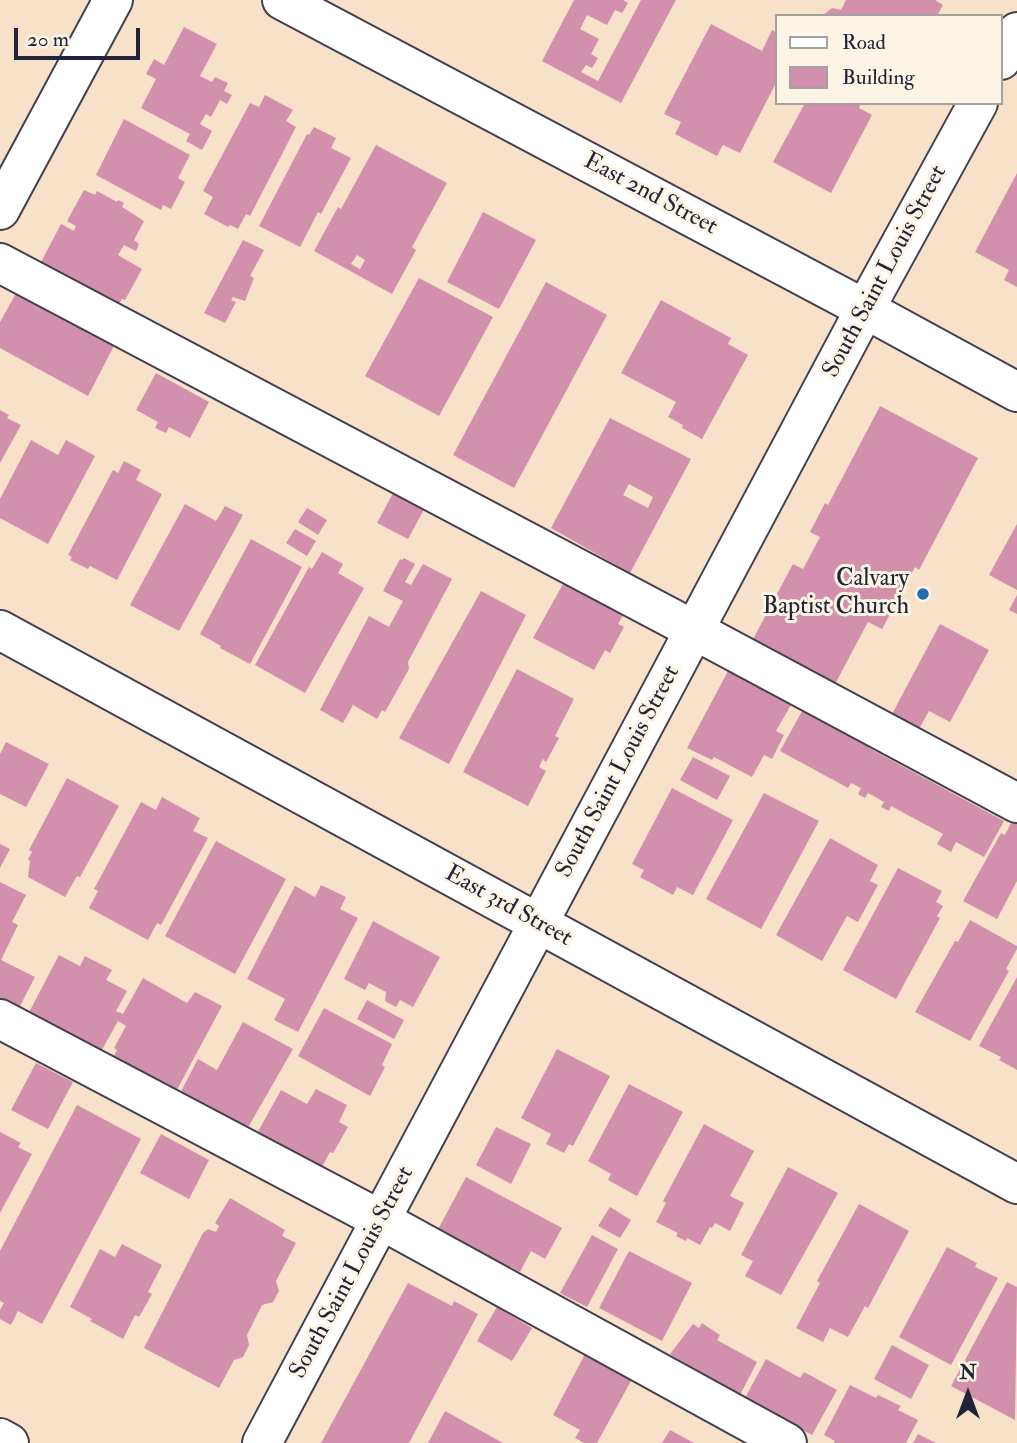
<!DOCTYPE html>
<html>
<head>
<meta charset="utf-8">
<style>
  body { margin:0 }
  #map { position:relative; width:1017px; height:1443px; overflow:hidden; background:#f7e2c9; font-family:"IM FELL Double Pica",serif }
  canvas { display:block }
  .legend { position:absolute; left:775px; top:14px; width:228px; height:91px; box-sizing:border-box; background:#fcf5e5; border:2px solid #a5a1a1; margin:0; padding:9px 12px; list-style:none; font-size:21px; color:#22223b }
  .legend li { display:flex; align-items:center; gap:14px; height:35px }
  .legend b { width:35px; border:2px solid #a5a1a1 }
  .north { position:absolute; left:933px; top:1359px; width:70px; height:70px; -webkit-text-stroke:5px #fcf5e5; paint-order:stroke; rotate:0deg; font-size:19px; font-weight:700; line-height:28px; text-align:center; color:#22223b }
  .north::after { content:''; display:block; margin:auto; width:24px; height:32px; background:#22223b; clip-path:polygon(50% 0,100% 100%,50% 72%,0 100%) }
  .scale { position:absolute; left:14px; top:28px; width:126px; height:32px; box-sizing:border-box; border:4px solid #22223b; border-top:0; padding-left:9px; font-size:21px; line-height:24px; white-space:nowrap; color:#22223b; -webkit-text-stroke:5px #fcf5e5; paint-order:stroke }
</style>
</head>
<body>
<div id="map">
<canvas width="1017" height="1443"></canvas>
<ul class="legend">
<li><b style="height:9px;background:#fff"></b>Road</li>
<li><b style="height:19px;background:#d290ac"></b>Building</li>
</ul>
<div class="north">N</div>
<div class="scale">20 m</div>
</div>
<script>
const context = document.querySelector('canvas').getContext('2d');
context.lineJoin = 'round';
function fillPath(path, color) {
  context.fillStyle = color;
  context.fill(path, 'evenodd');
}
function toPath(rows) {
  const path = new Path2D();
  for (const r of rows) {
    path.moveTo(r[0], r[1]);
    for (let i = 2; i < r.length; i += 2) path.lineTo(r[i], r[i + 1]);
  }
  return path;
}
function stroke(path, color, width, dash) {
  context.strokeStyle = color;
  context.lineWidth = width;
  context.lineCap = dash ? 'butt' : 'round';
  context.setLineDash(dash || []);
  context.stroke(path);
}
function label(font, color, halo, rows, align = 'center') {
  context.font = font + ' "IM FELL Double Pica",serif';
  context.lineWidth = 6;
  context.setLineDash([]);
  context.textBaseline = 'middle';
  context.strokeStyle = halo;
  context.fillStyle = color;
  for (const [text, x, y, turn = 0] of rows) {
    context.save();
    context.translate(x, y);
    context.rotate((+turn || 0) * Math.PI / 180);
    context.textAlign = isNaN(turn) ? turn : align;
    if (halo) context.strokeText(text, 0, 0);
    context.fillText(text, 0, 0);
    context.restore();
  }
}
fillPath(toPath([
  [574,0,623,0,628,3,622,13,615,10,607,25,587,15,580,29,599,39,591,54,598,58,592,68,586,65,581,72,598,81,641,0,676,0,621,103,542,61],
  [846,0,935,0,943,5,937,16,822,16,832,8,841,10],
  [711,24,762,51,772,30,777,33,777,81,740,153,723,145,717,156,675,134,681,122,664,114],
  [184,27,217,44,200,76,212,82,215,77,228,83,224,91,232,95,227,104,220,100,211,117,206,114,200,124,212,131,202,150,186,141,190,134,141,108,156,79,146,74,154,59,164,65],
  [265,95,293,110,286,121,296,127,250,216,246,214,238,229,230,225,228,227,204,214,213,197,203,191,250,103,259,107],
  [805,103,861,103,859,108,872,115,831,193,773,162],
  [124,119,190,155,178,178,185,182,171,209,163,205,161,210,96,175],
  [314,127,336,138,331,148,351,158,321,214,318,212,300,247,259,226,307,134,309,135],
  [376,145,447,183,412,247,416,250,392,294,314,251,338,207,341,209],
  [357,255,365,260,360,269,351,264],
  [1017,173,1017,287,1004,280,1009,270,975,252],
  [84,190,95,195,97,191,117,202,118,200,124,203,122,207,144,221,134,240,139,244,136,251,124,245,118,255,142,269,125,300,122,299,119,304,41,262,61,224,74,231,76,226,67,221],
  [483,212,536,240,499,309,447,282],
  [243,240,264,250,250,276,254,278,245,301,233,297,231,300,236,302,225,323,204,313],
  [419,278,493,317,439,416,365,376],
  [546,282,607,315,514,488,453,455],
  [19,288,117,340,88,396,0,348,0,322],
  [661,300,731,338,728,344,748,355,702,439,682,428,683,425,668,417,676,402,621,373],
  [156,373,209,402,190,438,169,427,166,433,155,428,158,422,136,410],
  [880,406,978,458,919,570,915,567,882,629,868,622,834,686,751,643,793,564,803,569,820,537,810,532,825,503,828,505],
  [0,410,9,415,7,418,21,425,0,463],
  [610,418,691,459,630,573,551,528],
  [629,484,653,497,648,508,623,495],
  [31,440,58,455,66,440,95,456,48,544,0,518,0,499],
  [124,461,141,470,136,480,162,494,117,580,90,566,88,569,70,560,72,557,68,555,113,470,118,473],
  [397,486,428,502,408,539,377,523],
  [185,504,216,521,225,506,243,515,179,631,130,605],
  [307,508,327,520,318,535,298,522],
  [1017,524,1017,590,989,575],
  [295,529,316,541,307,556,286,543],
  [251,539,302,567,250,664,220,648,221,646,200,634],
  [322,552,343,564,338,573,364,588,305,693,255,665,309,567,312,569],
  [404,558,415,564,405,582,411,585,423,564,452,579,408,662,409,669,385,712,382,710,377,719,353,705,343,723,320,710,369,616,389,627,403,601,383,591,400,559,402,560],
  [568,575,627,608,618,624,624,627,610,653,605,650,594,670,533,638],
  [481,591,526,615,449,764,399,738],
  [1017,595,1017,614,1009,610],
  [940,624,989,650,950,722,929,711,919,729,892,714],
  [734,660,795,698,776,731,784,735,772,759,764,755,752,777,714,757,712,760,687,748],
  [517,669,574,699,555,736,559,738,546,762,543,759,539,767,546,771,528,806,463,772],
  [806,704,873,740,869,748,1004,821,984,857,956,842,951,852,937,844,943,834,891,806,889,811,881,807,884,802,868,793,865,798,858,794,861,788,851,783,848,788,780,751],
  [6,742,49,764,26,807,0,794,0,754],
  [693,757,730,776,717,800,680,780],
  [67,778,119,806,80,877,77,876,65,897,28,877,30,861,28,859,32,852,29,850],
  [672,788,733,820,693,895,677,887,673,895,640,877,644,870,632,864],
  [764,793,819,821,761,929,706,899],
  [162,797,200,818,193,831,208,838,161,925,157,923,148,940,89,908,98,891,94,889,141,802,156,810],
  [1013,819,1017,821,1017,881,997,919,963,901,1001,833,1005,835],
  [830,838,878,865,870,881,878,885,858,922,847,916,822,961,776,935],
  [216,841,286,879,235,974,165,936],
  [0,844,10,849,0,868],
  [898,868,942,891,936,902,943,906,937,916,940,918,896,999,843,970],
  [0,882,26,895,12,922,18,925,1,960,35,977,19,1008,0,999],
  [321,885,346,897,340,909,358,918,298,1032,274,1020,285,999,247,979,295,886,315,897],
  [970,920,1017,946,1017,949,1006,969,1009,971,970,1041,915,1012,955,941,958,942],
  [373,921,440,957,413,1007,400,1000,396,1007,385,1001,386,992,369,983,365,990,344,979],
  [59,955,80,966,85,956,112,970,106,980,127,991,116,1011,123,1014,143,978,187,1003,195,992,222,1006,173,1097,110,1063,117,1050,114,1048,126,1026,118,1021,98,1057,26,1018],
  [1017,977,1017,1070,999,1060,1001,1057,979,1046],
  [367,1000,404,1020,394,1039,357,1019],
  [324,1008,392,1044,382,1065,385,1067,370,1096,298,1056],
  [243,1022,293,1049,246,1131,178,1097,198,1059,217,1070],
  [557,1049,610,1076,573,1146,569,1144,564,1153,546,1144,551,1134,521,1118],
  [36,1063,73,1082,48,1129,11,1110],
  [629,1084,683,1112,637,1196,608,1180,611,1174,588,1161],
  [316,1089,347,1105,339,1122,348,1127,333,1153,330,1152,319,1172,255,1137,281,1090,307,1104],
  [77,1105,141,1139,42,1324,18,1311,11,1325,0,1319,0,1310,4,1303,0,1301,0,1251],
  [704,1124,754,1151,730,1196,744,1203,730,1231,715,1223,712,1228,710,1227,700,1245,687,1238,686,1241,676,1236,678,1233,656,1222,666,1203,663,1201],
  [496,1127,531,1144,511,1184,476,1165],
  [0,1132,21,1143,18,1147,32,1154,0,1213],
  [161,1134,209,1160,189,1199,140,1173],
  [788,1167,838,1193,781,1295,745,1276,753,1261,741,1255],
  [466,1177,562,1228,545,1259,531,1251,520,1272,511,1267,508,1274,435,1235],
  [230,1198,285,1230,282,1236,296,1243,276,1281,279,1291,273,1302,262,1305,247,1335,249,1345,243,1357,234,1360,219,1388,144,1348,203,1233,208,1229,216,1232,219,1226,215,1223],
  [859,1204,909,1231,868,1308,865,1306,848,1337,830,1328,823,1342,796,1328,820,1283,817,1281],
  [610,1207,631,1220,620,1238,598,1226],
  [592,1235,618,1249,587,1307,560,1293],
  [122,1244,162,1265,148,1292,152,1294,139,1317,135,1315,123,1339,90,1321,92,1319,70,1307,100,1249,115,1257],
  [947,1247,977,1263,975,1267,998,1278,951,1365,899,1337],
  [629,1251,692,1283,662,1341,599,1308],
  [1007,1282,1017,1287,1015,1420,951,1386],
  [408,1283,452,1306,454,1301,478,1314,409,1443,321,1443],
  [497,1307,532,1328,512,1361,477,1341],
  [702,1323,720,1335,717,1340,757,1362,739,1397,703,1379,705,1376,670,1354,693,1324,699,1328],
  [892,1345,929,1365,911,1399,874,1379],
  [585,1354,632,1379,597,1443,584,1443,575,1438,580,1430,553,1415],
  [766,1359,800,1378,804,1372,837,1390,812,1435,745,1398],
  [850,1385,876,1398,878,1395,901,1406,898,1410,918,1420,906,1443,834,1443,835,1441,824,1435],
  [445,1411,503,1443,428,1443],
  [670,1430,694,1443,662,1443],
  [918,1434,936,1443,913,1443]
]), '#d290ac');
const minor = toPath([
  [282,0,865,309,1017,392],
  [1001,60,1017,32],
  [0,210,113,0],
  [0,263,694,630,1017,803],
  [0,630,1017,1184],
  [0,1019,381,1220,787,1443],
  [262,1443,865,309,978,103]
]);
const major = toPath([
  [0,1438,9,1443]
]);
stroke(minor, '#423f50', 42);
stroke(major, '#423f50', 42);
stroke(minor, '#fff', 38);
stroke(major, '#fff', 38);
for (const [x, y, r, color] of [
  [923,594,7,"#1f6fb2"]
]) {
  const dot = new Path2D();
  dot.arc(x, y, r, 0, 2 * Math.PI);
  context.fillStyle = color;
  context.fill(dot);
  stroke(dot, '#fcf5e5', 2.5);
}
label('24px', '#22223b', '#fcf5e5', [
  ["East 2nd Street",650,195,28],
  ["South Saint Louis Street",886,272,-62],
  ["South Saint Louis Street",619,772,-62],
  ["East 3rd Street",508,907,29],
  ["South Saint Louis Street",353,1273,-62]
]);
label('24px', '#22223b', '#fcf5e5', [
  ["Calvary",909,580],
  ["Baptist Church",909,608]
], 'right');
</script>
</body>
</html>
